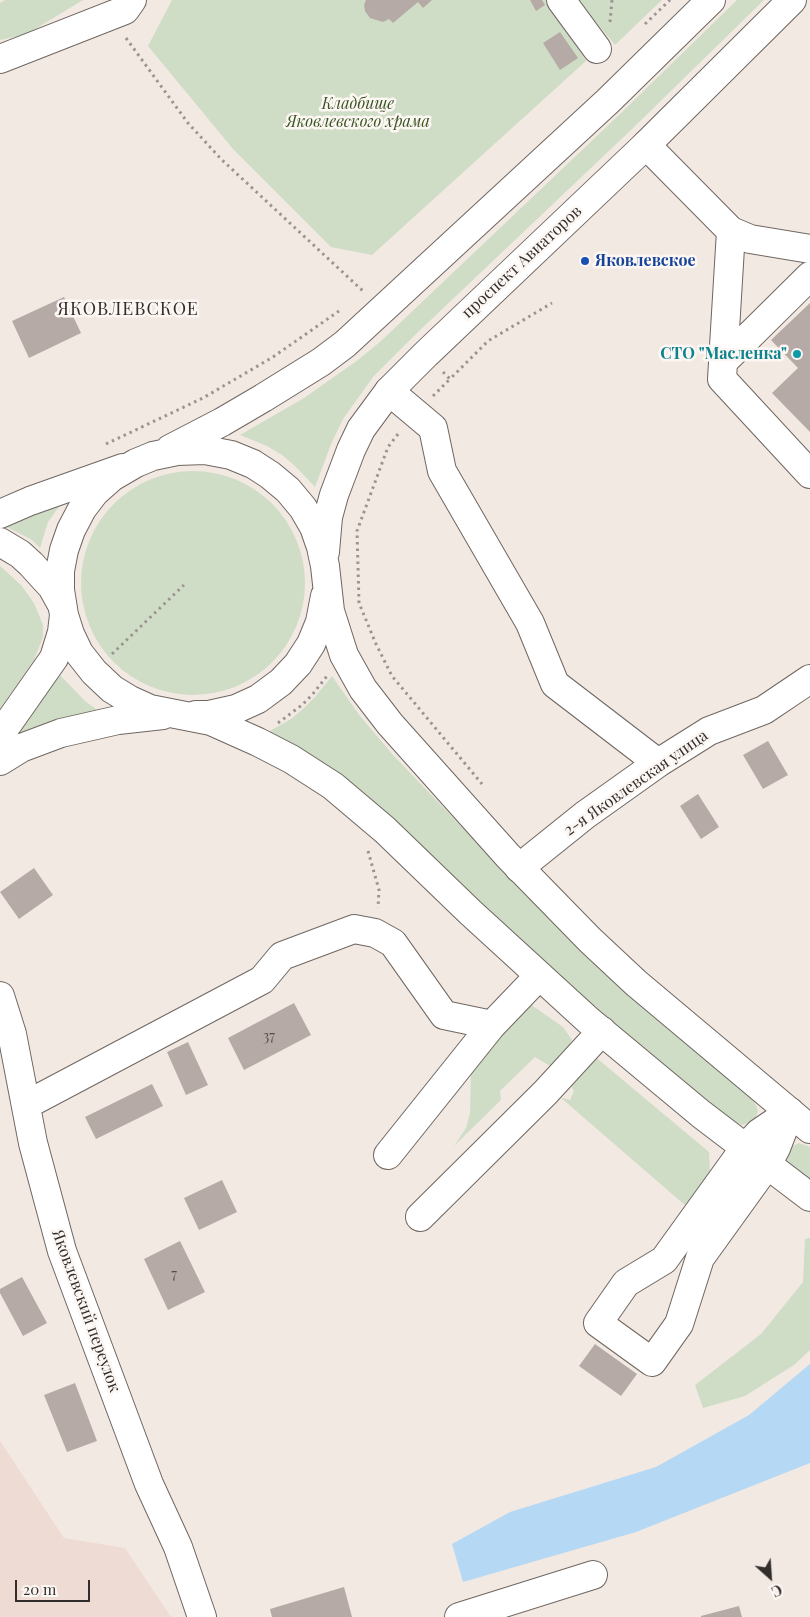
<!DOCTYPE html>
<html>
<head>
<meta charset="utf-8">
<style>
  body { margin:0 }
  #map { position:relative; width:810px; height:1617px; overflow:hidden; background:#f3e9e3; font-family:"Playfair Display",serif }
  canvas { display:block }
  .north { position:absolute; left:745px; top:1552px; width:50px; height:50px; -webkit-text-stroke:4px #fdf7f4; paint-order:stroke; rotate:154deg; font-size:14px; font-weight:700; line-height:20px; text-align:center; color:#322e2c }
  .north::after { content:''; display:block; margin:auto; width:18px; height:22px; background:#322e2c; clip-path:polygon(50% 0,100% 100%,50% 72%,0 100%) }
  .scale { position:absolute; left:15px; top:1580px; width:75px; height:22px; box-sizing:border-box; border:2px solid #322e2c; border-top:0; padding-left:6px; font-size:15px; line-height:18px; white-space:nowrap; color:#322e2c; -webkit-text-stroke:4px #fdf7f4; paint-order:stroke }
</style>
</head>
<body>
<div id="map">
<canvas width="810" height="1617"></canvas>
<div class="north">С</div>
<div class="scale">20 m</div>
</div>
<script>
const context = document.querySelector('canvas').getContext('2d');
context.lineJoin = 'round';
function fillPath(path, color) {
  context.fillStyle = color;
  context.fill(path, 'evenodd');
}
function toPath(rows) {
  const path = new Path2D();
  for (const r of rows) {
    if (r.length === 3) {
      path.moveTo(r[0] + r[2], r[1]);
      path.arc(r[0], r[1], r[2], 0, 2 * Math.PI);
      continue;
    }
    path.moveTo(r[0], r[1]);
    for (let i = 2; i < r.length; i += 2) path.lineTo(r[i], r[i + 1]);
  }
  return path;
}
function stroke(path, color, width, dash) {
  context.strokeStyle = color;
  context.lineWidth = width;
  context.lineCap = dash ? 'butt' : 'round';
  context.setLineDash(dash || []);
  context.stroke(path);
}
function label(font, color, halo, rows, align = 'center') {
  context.font = font + ' "Playfair Display",serif';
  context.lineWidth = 5;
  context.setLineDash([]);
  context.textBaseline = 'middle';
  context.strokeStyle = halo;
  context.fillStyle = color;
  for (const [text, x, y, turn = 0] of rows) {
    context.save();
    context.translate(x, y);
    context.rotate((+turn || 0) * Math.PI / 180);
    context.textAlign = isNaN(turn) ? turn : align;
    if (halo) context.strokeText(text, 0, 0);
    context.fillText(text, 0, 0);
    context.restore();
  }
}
fillPath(toPath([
  [0,1441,64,1538,125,1548,171,1617,0,1617]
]), '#eedbd3');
fillPath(toPath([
  [5,0,83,0,27,34,0,40,0,3],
  [172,0,550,0,586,61,372,255,331,247,233,149,148,46],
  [577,0,662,0,615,45],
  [737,0,764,0,631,130,417,333,373,377,343,419,332,442,315,487,295,466,282,455,267,446,240,435,304,398,358,360,381,341,619,115],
  [193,583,112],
  [64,500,48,522,40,548,32,540,7,527],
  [0,566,21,585,34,603,43,625,43,637,34,660,0,709],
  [60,675,85,701,100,712,78,715,57,720,18,735],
  [332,676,360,716,393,755,580,950,627,993,751,1098,756,1105,758,1111,756,1117,752,1122,742,1125,728,1119,597,1010,521,942,363,793,319,760,268,732,291,719,304,708,315,697],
  [527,1002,563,1027,572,1040,557,1070,535,1057,500,1091,501,1100,454,1146,466,1128,470,1113,471,1070],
  [593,1055,709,1152,710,1173,687,1207,560,1097,570,1100,574,1091,566,1079],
  [799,1143,810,1147,810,1181,789,1164,787,1160,786,1155,791,1147],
  [810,1238,810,1350,794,1365,745,1396,703,1408,695,1385,761,1334,803,1282,805,1239]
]), '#cfddc6');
fillPath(toPath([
  [810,1364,810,1463,636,1532,463,1582,452,1544,510,1512,656,1467,749,1415]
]), '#b5d8f4');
fillPath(toPath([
  [366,0,432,0,423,8,418,2,393,23,389,19,383,22,370,18,365,11,364,5],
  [530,0,542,0,545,5,536,11],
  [560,32,578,58,560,70,543,43],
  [64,297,81,333,29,358,12,321],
  [810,303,810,432,772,393,798,368,771,340],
  [768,741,788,775,763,789,743,755],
  [698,794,719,827,701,839,680,806],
  [34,868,53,895,19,919,0,892],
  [294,1003,311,1035,244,1070,228,1038],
  [188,1042,208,1085,186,1095,167,1052],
  [152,1084,163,1106,96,1139,85,1117],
  [222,1180,237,1212,199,1230,184,1198],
  [180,1241,205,1292,168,1310,144,1259],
  [22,1277,47,1323,23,1336,0,1293,0,1289],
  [595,1344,637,1374,621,1396,579,1366],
  [75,1383,97,1441,67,1452,44,1395],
  [344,1587,352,1617,272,1617,270,1609],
  [739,1606,742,1617,701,1617,701,1616]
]), '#b5aaa5');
const minor = toPath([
  [561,0,597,49],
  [0,59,125,10,132,0],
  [646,145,731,231,750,239,810,249],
  [731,231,722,379,810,474],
  [723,362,810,276],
  [389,391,433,428,442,471,530,623,555,684,658,763],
  [0,514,30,501,123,468],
  [0,542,20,554,31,564,52,587,62,605],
  [519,868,585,815,658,763,709,731,764,710,810,679],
  [0,996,12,1034,33,1143,62,1251,149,1484,178,1547,202,1617],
  [26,1105,262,980,282,956,354,929,375,933,393,943,444,1015,492,1025],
  [790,1112,776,1148,767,1165,700,1258,679,1324,652,1362,598,1323,626,1283,664,1260,744,1149,759,1133,790,1112],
  [388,1155,492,1025,539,976],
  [420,1217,545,1093,602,1031],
  [459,1617,593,1575]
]);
const major = toPath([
  [170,449,222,422,263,398,321,362,345,344,608,101,711,0],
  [325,552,328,517,334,495,351,450,361,429,389,391,426,354,646,145,792,0],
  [196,715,209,715,236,709,258,699,281,682,298,664,311,644,320,622,325,596],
  [0,735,54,658,62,632,64,615],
  [0,761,21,748,61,733,118,720,163,715],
  [810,1129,636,983,590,940,508,856,390,724,363,689,344,655,330,611,325,566,321,547,314,527,303,508,288,490,270,475,253,464,231,455,205,450,177,451,153,456,136,463,112,477,95,492,82,509,71,530,64,550,60,571,60,590,64,615,70,634,79,653,94,672,112,689,130,700,150,709,211,721,258,742,291,759,333,786,385,830,470,912,588,1020,701,1114,810,1197]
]);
stroke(minor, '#6f6661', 30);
stroke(major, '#6f6661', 30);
stroke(toPath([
  [610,22,612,0],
  [645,24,670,0],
  [126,38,188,123,221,159,364,292],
  [443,372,450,379,488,341,552,303],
  [433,396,450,379],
  [398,434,388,447,357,531,359,603,376,644,392,676,482,784],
  [106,444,203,398,273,357,339,311],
  [112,654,184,585],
  [278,723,302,705,312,695,327,676],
  [368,851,379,890,378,908]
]), '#9b9490', 3, [2.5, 4]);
stroke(minor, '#fff', 28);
stroke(major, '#fff', 28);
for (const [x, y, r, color] of [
  [585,261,5,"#1a4fb4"],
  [797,354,5,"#0f9aa8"]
]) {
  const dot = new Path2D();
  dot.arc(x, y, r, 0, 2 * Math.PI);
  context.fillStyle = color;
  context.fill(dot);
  stroke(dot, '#fdf7f4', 2);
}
label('14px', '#534d4a', null, [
  ["37",269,1037],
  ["7",174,1275]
]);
label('italic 16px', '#395422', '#fdf7f4', [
  ["Кладбище",358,104],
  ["Яковлевского храма",358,122]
]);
label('bold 16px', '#164399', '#fdf7f4', [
  ["Яковлевское",595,261]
], 'left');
label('16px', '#322e2c', '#fdf7f4', [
  ["проспект Авиаторов",522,262,-43],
  ["2-я Яковлевская улица",636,783,-35],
  ["Яковлевский переулок",86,1311,70]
]);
label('bold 16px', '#0d838f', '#fdf7f4', [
  ["СТО \"Масленка\"",787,354]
], 'right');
context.letterSpacing = '1px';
label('18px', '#322e2c', '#fdf7f4', [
  ["ЯКОВЛЕВСКОЕ",128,309]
]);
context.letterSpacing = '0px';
</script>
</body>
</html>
